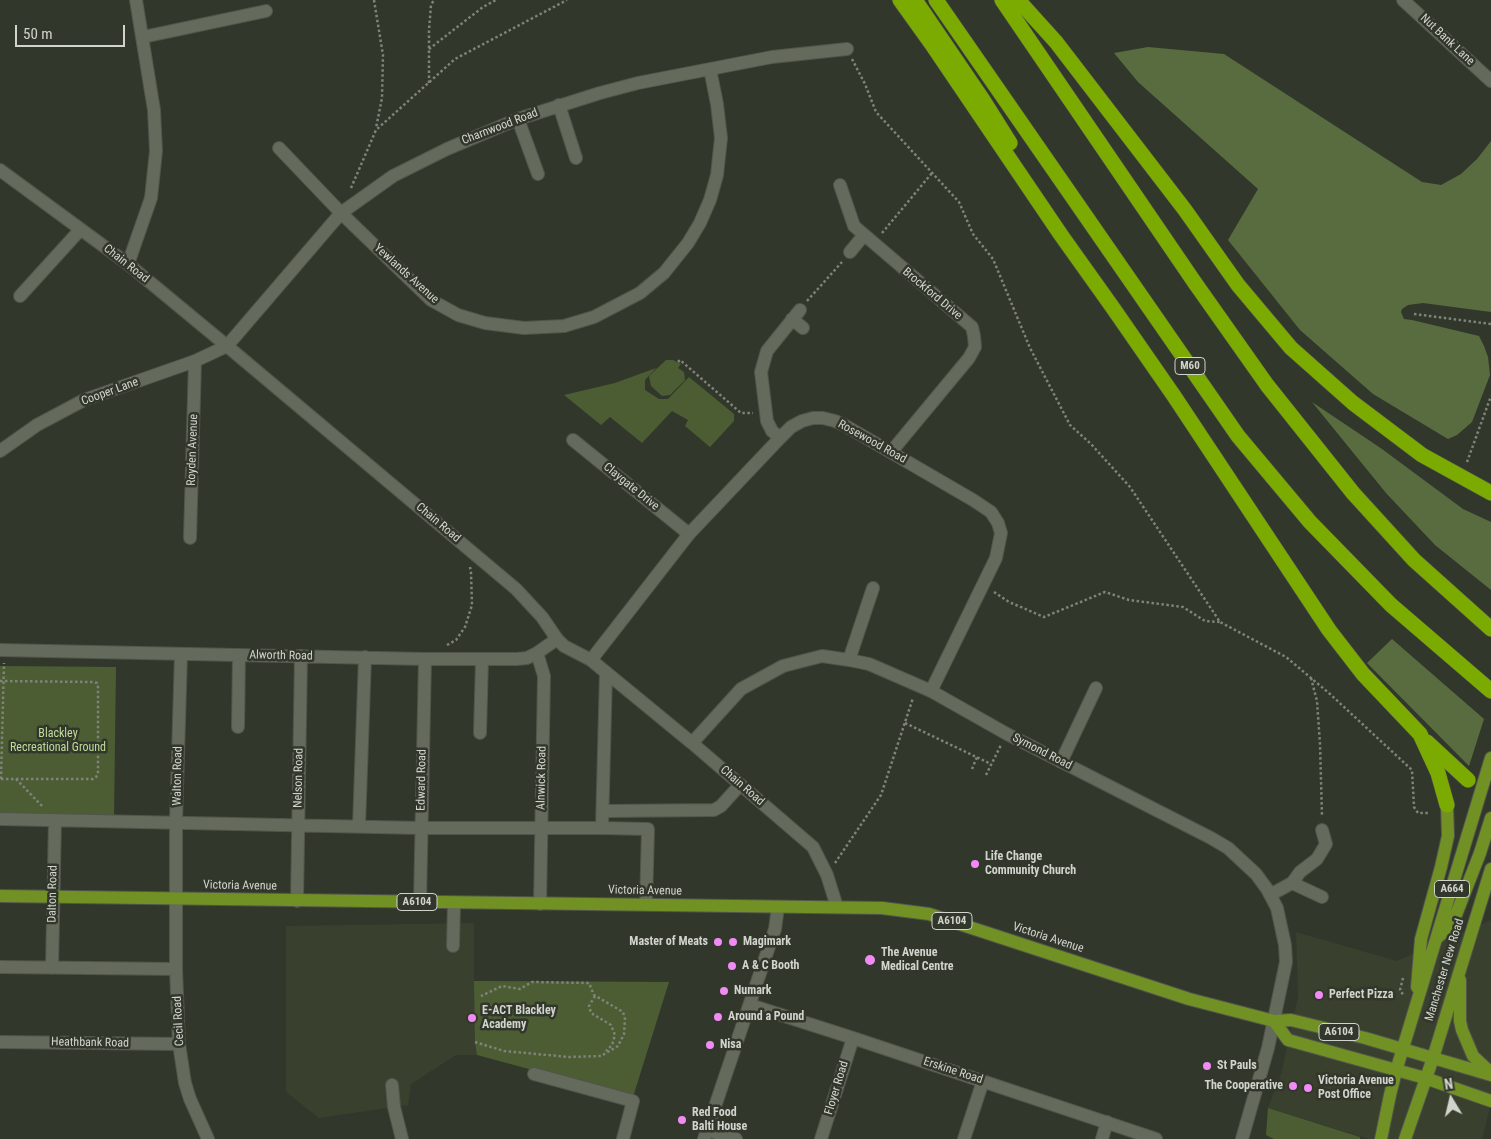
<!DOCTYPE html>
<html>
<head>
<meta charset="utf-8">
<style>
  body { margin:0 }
  #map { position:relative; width:1491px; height:1139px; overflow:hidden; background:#32372b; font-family:"Roboto Condensed",sans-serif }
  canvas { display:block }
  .north { position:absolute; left:1426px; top:1074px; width:50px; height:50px; -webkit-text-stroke:4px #32372b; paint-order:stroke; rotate:351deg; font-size:14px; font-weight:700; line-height:20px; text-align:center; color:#d1d4cd }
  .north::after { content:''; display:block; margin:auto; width:18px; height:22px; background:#d1d4cd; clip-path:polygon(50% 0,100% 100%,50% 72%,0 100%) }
  .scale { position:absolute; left:15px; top:25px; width:110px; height:22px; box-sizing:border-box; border:2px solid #d1d4cd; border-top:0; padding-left:6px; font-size:15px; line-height:18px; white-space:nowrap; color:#d1d4cd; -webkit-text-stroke:4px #32372b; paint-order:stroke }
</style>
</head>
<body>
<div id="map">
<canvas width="1491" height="1139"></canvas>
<div class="north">N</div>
<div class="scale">50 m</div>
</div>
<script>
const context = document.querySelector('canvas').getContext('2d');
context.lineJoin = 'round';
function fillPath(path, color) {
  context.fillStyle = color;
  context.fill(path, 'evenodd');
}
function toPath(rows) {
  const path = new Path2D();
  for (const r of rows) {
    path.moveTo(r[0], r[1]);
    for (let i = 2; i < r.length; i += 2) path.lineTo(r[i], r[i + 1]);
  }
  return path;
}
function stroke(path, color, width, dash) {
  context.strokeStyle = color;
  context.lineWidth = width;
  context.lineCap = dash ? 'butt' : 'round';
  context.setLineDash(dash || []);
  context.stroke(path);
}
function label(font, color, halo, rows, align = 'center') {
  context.font = font + ' "Roboto Condensed",sans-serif';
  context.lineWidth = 5;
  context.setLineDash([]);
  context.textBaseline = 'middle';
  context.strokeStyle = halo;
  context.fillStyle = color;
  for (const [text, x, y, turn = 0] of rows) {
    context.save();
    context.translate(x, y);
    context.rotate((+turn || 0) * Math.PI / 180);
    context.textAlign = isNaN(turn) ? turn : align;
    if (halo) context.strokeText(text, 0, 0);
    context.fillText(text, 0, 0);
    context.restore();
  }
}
fillPath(toPath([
  [1491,920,1491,1104,1482,1139,1369,1139,1268,1108,1281,1074,1298,997,1296,932,1397,961],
  [474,923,474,981,669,982,477,1055,456,1055,411,1084,408,1105,319,1118,286,1092,286,926]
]), '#39402e');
fillPath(toPath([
  [666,360,673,360,681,364,678,368,684,372,685,380,670,395,662,396,651,386,649,376],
  [656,368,645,380,645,390,659,399,668,399,689,377,734,414,734,421,710,447,685,426,688,420,672,411,642,443,610,417,601,425,564,395,615,383],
  [0,666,116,667,114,817,0,814],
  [474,981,669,982,633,1097,477,1055,475,1042],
  [1268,1108,1360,1137,1360,1139,1274,1139,1266,1135]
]), '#4c5d34');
fillPath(toPath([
  [1148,47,1224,54,1422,182,1441,185,1461,174,1477,159,1491,141,1491,312,1423,303,1408,305,1402,309,1401,312,1404,319,1412,320,1479,336,1484,346,1488,357,1490,375,1472,422,1457,435,1448,439,1373,394,1300,330,1228,240,1258,189,1138,82,1114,53],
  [1312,402,1382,449,1463,509,1491,522,1491,590,1435,545,1386,493],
  [1392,639,1484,719,1469,766,1367,663]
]), '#596c40');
const minor = toPath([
  [1403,0,1491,81],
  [143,37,266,11],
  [559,105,576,158],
  [518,119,538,174],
  [279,148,341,213,431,300,458,315,485,323,524,328,564,326,594,317,640,293,664,273,688,243,700,223,710,200,717,175,721,138,717,104,710,69],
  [0,170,128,264,227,346,516,589,542,617,557,639,564,646,591,660,692,743,813,847,827,875,837,907],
  [840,185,854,226,972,327,974,336,975,347,969,358,891,452],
  [850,252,864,235],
  [128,264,151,198,156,151,154,110,136,0],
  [20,296,80,230],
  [792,319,803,328],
  [780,438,772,431,767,421,761,372,767,351,800,310],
  [573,440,689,534],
  [0,451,37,425,84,400,195,361,227,346,341,213,393,176,447,149,518,119,600,93,638,83,772,57,847,49],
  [190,538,195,361],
  [0,650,425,659,517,659,527,658,537,653,557,639],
  [537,653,544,676,540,904],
  [181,654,176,822,176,969,179,1044,185,1083,190,1099,208,1139],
  [591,660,689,534,780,438,791,427,802,421,813,418,823,418,835,421,844,425,973,500,991,512,998,523,1001,533,996,558,931,691],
  [849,660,873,588],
  [606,672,602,828,648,829,646,904],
  [238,727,239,655],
  [480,733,482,660],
  [692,743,741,689,783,666,822,656,849,660,869,664,931,691,1007,734,1211,838,1228,848,1256,874,1267,889,1277,908,1285,945,1286,962,1268,1048,1242,1139],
  [1061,762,1096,688],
  [609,811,714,810,721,806,740,785],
  [0,819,421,828,602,828],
  [359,826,365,657],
  [1292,883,1300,872,1317,859,1326,844,1322,830],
  [1270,895,1292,883,1322,897],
  [297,901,301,656],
  [420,902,425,659],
  [453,946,454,903],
  [0,967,176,969],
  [52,968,55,820],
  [750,1005,853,1038,1156,1139],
  [0,1042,179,1044],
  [534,1074,633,1101,623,1139],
  [392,1085,394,1107,402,1139],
  [707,1130,736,1139],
  [704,1139,775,929,778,907],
  [821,1139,853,1038],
  [964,1139,983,1081],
  [1102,1139,1107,1122]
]);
const major = toPath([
  [0,896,882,908,929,914,1189,999,1274,1021,1291,1020,1365,1038,1491,1075],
  [1437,938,1452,925,1480,853,1491,818],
  [1460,980,1460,1021,1462,1030,1473,1056,1491,1073],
  [1417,987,1421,939,1441,867,1448,836,1447,805],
  [1274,1021,1288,1040,1425,1078,1491,1101],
  [1381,1139,1390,1095,1396,1071,1491,758],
  [1405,1139,1433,1058,1491,869]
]);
const highway = toPath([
  [900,0,933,46,1061,235,1113,308,1174,396,1329,630,1363,674,1420,734,1438,773,1447,805],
  [915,0,983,100,1010,143],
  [936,0,1238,436,1310,522,1391,605,1491,691],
  [1002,0,1195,283,1267,385,1353,493,1414,560,1491,629],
  [1018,0,1056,42,1185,210,1238,285,1291,348,1353,403,1422,455,1491,493],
  [1427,742,1468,780]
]);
stroke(minor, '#51554b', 14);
stroke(major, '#51554b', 14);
stroke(highway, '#51554b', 16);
stroke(toPath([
  [374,0,383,55,382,98,376,128],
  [429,49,483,7,496,0],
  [852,59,865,84,876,112,959,202,973,234,993,259,1030,348,1070,425,1091,444,1130,487,1220,622,1286,657,1330,694,1412,770,1414,807,1418,813,1429,813],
  [429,83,429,30,431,5,434,0],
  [351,188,376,130,455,59,567,0],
  [882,233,932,173],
  [807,301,842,262],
  [1414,314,1491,324],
  [678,362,680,360,741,413,753,413],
  [1467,462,1491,396],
  [994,592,1009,602,1044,617,1105,592,1129,600,1183,607,1205,621,1220,622],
  [447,645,456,640,465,627,472,605,471,573,470,567],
  [1311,678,1317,701,1320,744,1322,816],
  [0,681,93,682,97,683,98,687,98,774,96,777,93,779,0,779],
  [905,723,991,764],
  [972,769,977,757],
  [986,775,1001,745],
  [1,779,4,663],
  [16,779,43,807],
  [835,863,881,795,913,698],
  [1403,978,1400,990,1404,996],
  [595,996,589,1006,591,1013,611,1025,615,1035,612,1045,606,1051],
  [475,1042,504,1051,569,1057,601,1056,618,1046,624,1034,625,1019,623,1012,594,995,589,983,532,982,520,989,502,986,481,996]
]), '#7f837a', 2.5, [2.5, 2.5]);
stroke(minor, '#646a5c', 12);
stroke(major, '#729125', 12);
stroke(highway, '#7bab00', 15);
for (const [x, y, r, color] of [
  [975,864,5,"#f08bf5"],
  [718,942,5,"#f08bf5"],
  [733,942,5,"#f08bf5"],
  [870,960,6,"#f08bf5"],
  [732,966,5,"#f08bf5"],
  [724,991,5,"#f08bf5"],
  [1319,995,5,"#f08bf5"],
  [718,1017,5,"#f08bf5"],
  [472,1018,5,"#f08bf5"],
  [710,1045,5,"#f08bf5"],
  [1207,1066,5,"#f08bf5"],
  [1293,1086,5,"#f08bf5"],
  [1308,1088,5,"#f08bf5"],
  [682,1120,5,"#f08bf5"]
]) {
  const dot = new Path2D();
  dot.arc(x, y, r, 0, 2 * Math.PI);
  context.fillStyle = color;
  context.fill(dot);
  stroke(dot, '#32372b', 2);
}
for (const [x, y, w] of [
  [1190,366,30],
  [1452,889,35],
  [417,902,40],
  [952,921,40],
  [1339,1032,40]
]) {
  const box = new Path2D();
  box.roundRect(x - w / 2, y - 8.5, w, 17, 4);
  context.fillStyle = '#32372b';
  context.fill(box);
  stroke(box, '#d1d4cd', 1);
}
label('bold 11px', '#d1d4cd', null, [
  ["M60",1190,366],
  ["A664",1452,889],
  ["A6104",417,902],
  ["A6104",952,921],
  ["A6104",1339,1032]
]);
label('12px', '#d1d4cd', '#32372b', [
  ["Nut Bank Lane",1447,40,43],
  ["Charnwood Road",500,127,-21],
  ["Chain Road",126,264,38],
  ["Yewlands Avenue",406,274,42],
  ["Brockford Drive",932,294,40],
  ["Cooper Lane",110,392,-20],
  ["Rosewood Road",872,442,29],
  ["Royden Avenue",193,450,-88],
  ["Claygate Drive",631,487,39],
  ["Chain Road",438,523,40],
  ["Alworth Road",281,656,1],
  ["Symond Road",1042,752,27],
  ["Walton Road",178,776,-89],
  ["Nelson Road",299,778,-89],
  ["Alnwick Road",542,778,-89],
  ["Edward Road",422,780,-89],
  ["Chain Road",742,786,41],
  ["Victoria Avenue",240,886,1],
  ["Victoria Avenue",645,891,1],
  ["Dalton Road",53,894,-89],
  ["Victoria Avenue",1048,938,18],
  ["Manchester New Road",1445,970,-73],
  ["Cecil Road",179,1021,-93],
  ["Heathbank Road",90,1043,1],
  ["Erskine Road",953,1071,18],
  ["Floyer Road",837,1088,-73]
]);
label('12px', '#bfdd97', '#32372b', [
  ["Blackley",58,734],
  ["Recreational Ground",58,748]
]);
label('bold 12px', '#d1d4cd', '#32372b', [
  ["Life Change",985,857],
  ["Community Church",985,871],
  ["Master of Meats",708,942,"right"],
  ["Magimark",743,942],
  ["The Avenue",881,953],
  ["Medical Centre",881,967],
  ["A & C Booth",742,966],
  ["Numark",734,991],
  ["Perfect Pizza",1329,995],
  ["E-ACT Blackley",482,1011],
  ["Academy",482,1025],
  ["Around a Pound",728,1017],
  ["Nisa",720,1045],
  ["St Pauls",1217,1066],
  ["Victoria Avenue",1318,1081],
  ["Post Office",1318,1095],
  ["The Cooperative",1283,1086,"right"],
  ["Red Food",692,1113],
  ["Balti House",692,1127]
], 'left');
</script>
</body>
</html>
